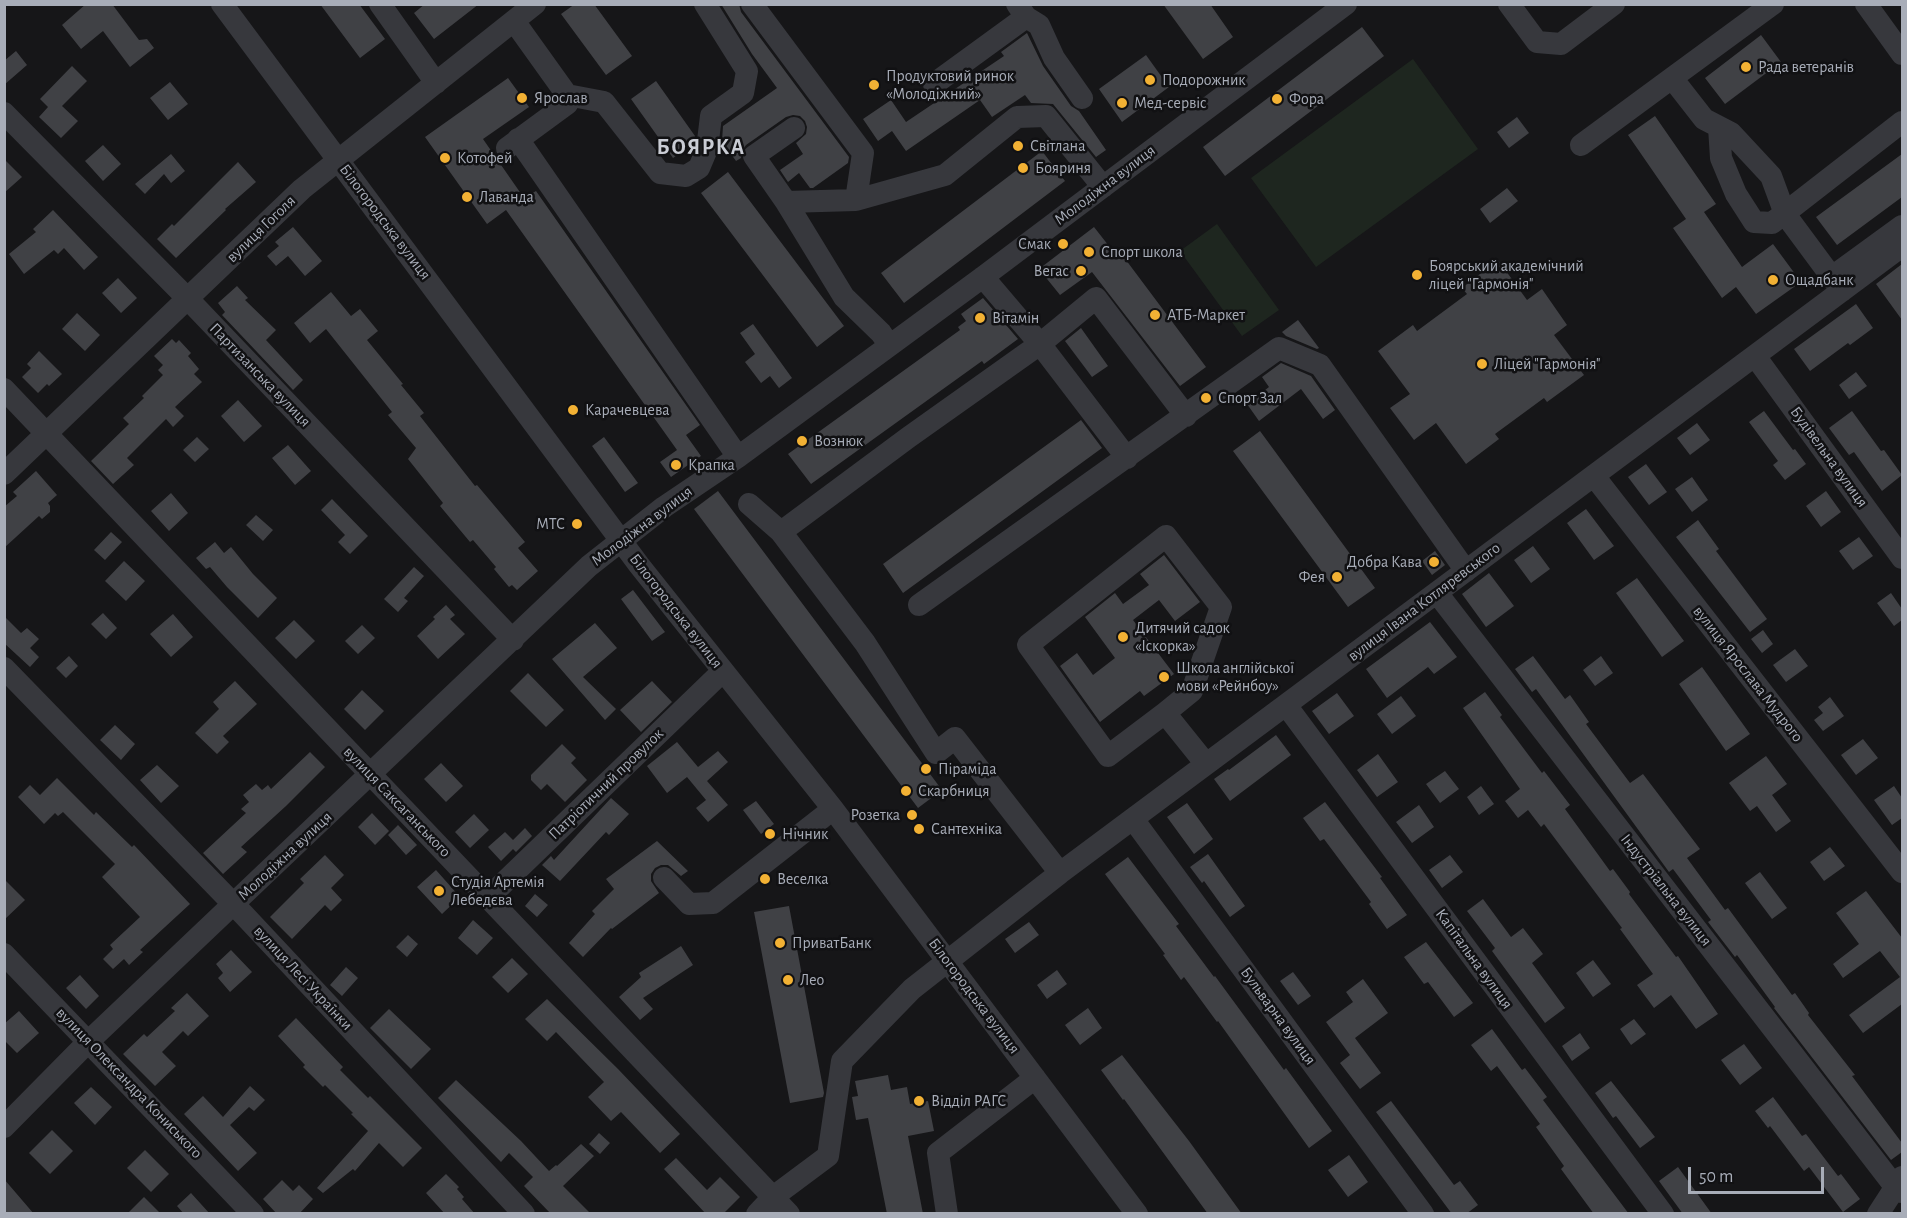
<!DOCTYPE html>
<html>
<head>
<meta charset="utf-8">
<style>
  body { margin:0 }
  #map { position:relative; width:1907px; height:1218px; overflow:hidden; background:#161618; font-family:"Alegreya Sans",sans-serif }
  canvas { display:block }
  .frame { position:absolute; inset:0; border:6px solid #a8adb8; pointer-events:none }
  .scale { position:absolute; left:1688px; top:1167px; width:136px; height:27px; box-sizing:border-box; border:3px solid #a8adb8; border-top:0; padding-left:8px; font-size:18px; line-height:21px; white-space:nowrap; color:#a8adb8; -webkit-text-stroke:4px #111113; paint-order:stroke }
</style>
</head>
<body>
<div id="map">
<canvas width="1907" height="1218"></canvas>
<div class="frame"></div>
<div class="scale">50 m</div>
</div>
<script>
const context = document.querySelector('canvas').getContext('2d');
context.lineJoin = 'round';
function fillPath(path, color) {
  context.fillStyle = color;
  context.fill(path, 'evenodd');
}
function toPath(rows) {
  const path = new Path2D();
  for (const r of rows) {
    path.moveTo(r[0], r[1]);
    for (let i = 2; i < r.length; i += 2) path.lineTo(r[i], r[i + 1]);
  }
  return path;
}
function stroke(path, color, width, dash) {
  context.strokeStyle = color;
  context.lineWidth = width;
  context.lineCap = dash ? 'butt' : 'round';
  context.setLineDash(dash || []);
  context.stroke(path);
}
function label(font, color, halo, rows, align = 'center') {
  context.font = font + ' "Alegreya Sans",sans-serif';
  context.lineWidth = 5;
  context.setLineDash([]);
  context.textBaseline = 'middle';
  context.strokeStyle = halo;
  context.fillStyle = color;
  for (const [text, x, y, turn = 0] of rows) {
    context.save();
    context.translate(x, y);
    context.rotate((+turn || 0) * Math.PI / 180);
    context.textAlign = isNaN(turn) ? turn : align;
    if (halo) context.strokeText(text, 0, 0);
    context.fillText(text, 0, 0);
    context.restore();
  }
}
fillPath(toPath([
  [1413,59,1478,149,1316,267,1251,178],
  [1217,224,1279,310,1242,336,1180,251]
]), '#1e261f');
fillPath(toPath([
  [86,4,112,4,139,40,147,39,154,48,130,67,103,31,81,49,62,25],
  [320,4,359,4,385,39,360,58],
  [425,4,479,4,434,39,414,13],
  [575,4,594,4,632,56,606,75,561,14],
  [721,4,739,4,741,12,849,157,848,163,813,188,810,188,799,173,788,182,780,170,803,154,796,143,806,134,807,127,805,121,800,116,793,115,786,117,746,145,742,151,741,158,736,161,722,141,723,126,777,88,752,54],
  [1163,4,1210,4,1233,37,1203,59],
  [1362,27,1384,56,1225,176,1203,147],
  [1027,33,1043,66,1071,106,1079,111,1106,150,1096,157,1053,104,1031,103,1025,95,992,117,980,100,906,151,892,131,878,141,863,119,891,100,906,122,1004,56,1001,52],
  [1761,35,1781,62,1725,104,1705,78],
  [16,51,27,65,4,85,4,61],
  [1146,55,1169,87,1122,122,1099,89],
  [72,66,87,81,62,106,78,121,61,138,39,117,48,107,40,99],
  [508,78,529,107,483,139,524,198,536,191,700,425,686,435,701,456,671,477,660,462,677,450,506,210,487,224,425,137],
  [656,81,695,136,694,143,673,158,631,99],
  [170,82,188,104,168,120,150,98],
  [1655,116,1716,204,1704,212,1742,267,1773,244,1801,282,1756,314,1736,287,1722,298,1673,228,1686,219,1628,135],
  [1517,117,1529,133,1509,148,1497,132],
  [103,145,121,164,103,181,85,161],
  [1042,151,1065,181,904,303,881,273],
  [171,154,185,171,171,183,164,174,145,194,135,184],
  [1902,154,1902,197,1837,245,1816,217],
  [4,159,22,177,4,193],
  [238,162,256,182,225,209,226,210,176,258,157,239,172,224,174,226],
  [728,172,844,326,817,347,701,193],
  [1507,188,1518,201,1490,223,1480,209],
  [53,210,98,257,84,270,64,248,58,254,54,250,24,274,9,254,36,232,33,229],
  [293,227,322,261,305,276,288,256,276,266,267,256,279,246,275,242],
  [1094,227,1116,255,1120,252,1206,367,1180,386,1092,272,1060,295,1039,269],
  [1498,260,1527,300,1542,289,1567,325,1554,335,1584,375,1547,402,1544,398,1495,434,1499,439,1466,464,1436,423,1414,440,1390,408,1410,394,1378,351,1413,325,1417,331,1467,294,1462,288],
  [1902,264,1902,320,1876,284],
  [118,278,137,298,121,313,102,293],
  [237,286,248,298,245,300,276,330,266,340,303,380,293,390,222,315,225,312,218,303],
  [331,292,351,316,360,309,378,331,367,340,403,384,401,385,424,413,420,416,475,486,477,485,525,542,518,548,538,571,517,590,512,585,509,587,494,569,496,567,473,540,470,542,440,506,443,503,408,459,416,448,388,415,392,412,326,329,310,343,294,323],
  [983,298,1018,339,984,364,982,361,811,484,788,454,960,330,958,327,966,321,961,314],
  [1856,304,1873,328,1850,345,1848,343,1810,371,1794,349],
  [77,313,100,335,85,351,62,329],
  [1298,320,1319,348,1317,349,1286,336,1282,332],
  [753,324,792,378,779,388,770,376,761,383,745,362,755,354,740,333],
  [1081,328,1108,366,1092,377,1065,341],
  [172,339,176,343,179,340,191,353,188,356,199,369,194,374,202,382,175,407,184,416,173,427,166,419,127,458,134,465,113,484,91,461,129,424,123,418,144,398,142,396,163,375,158,370,163,365,154,356],
  [39,351,62,374,49,386,47,384,38,393,22,377,31,368,27,364],
  [1281,363,1311,376,1335,410,1323,419,1301,389,1259,421,1247,404,1269,387,1262,377],
  [1856,372,1867,386,1849,399,1839,385],
  [238,400,262,426,244,442,221,416],
  [1764,411,1793,450,1795,449,1806,464,1785,480,1773,465,1778,461,1749,422],
  [1852,411,1881,451,1884,450,1902,475,1882,491,1854,452,1849,455,1829,428],
  [1081,420,1102,448,903,593,883,564],
  [1697,423,1710,440,1690,455,1677,438],
  [1260,431,1375,588,1348,607,1233,451],
  [197,437,209,449,195,462,183,450],
  [604,437,638,483,625,492,592,446],
  [288,445,311,471,295,485,272,458],
  [1646,464,1667,492,1649,505,1628,477],
  [36,471,57,495,48,503,50,506,50,512,42,519,39,516,4,548,4,507,17,496,13,492],
  [1692,477,1708,500,1692,512,1675,489],
  [718,491,942,790,918,808,694,509],
  [1826,491,1841,512,1821,527,1806,506],
  [171,493,188,513,169,531,151,511],
  [332,499,368,536,350,554,338,542,345,535,321,510],
  [1586,509,1614,546,1594,560,1567,523],
  [256,515,273,530,263,541,246,525],
  [1698,520,1719,549,1716,551,1767,619,1750,632,1676,537],
  [111,532,122,542,105,560,94,550],
  [1859,537,1873,556,1853,570,1839,551],
  [215,542,224,553,231,547,253,574,277,598,258,618,227,587,210,567,206,569,196,558],
  [1533,546,1550,569,1531,583,1514,560],
  [1435,551,1445,565,1432,575,1422,561],
  [1164,555,1200,602,1175,621,1159,600,1133,620,1174,674,1144,696,1140,691,1100,722,1060,666,1077,653,1093,675,1115,658,1085,617,1115,593,1123,604,1149,585,1140,574],
  [124,561,145,581,126,601,105,581],
  [414,567,424,576,404,598,408,601,398,612,384,599],
  [1489,573,1514,606,1486,627,1462,594],
  [1637,578,1684,641,1662,657,1616,593],
  [633,590,665,632,652,641,621,599],
  [1891,593,1902,609,1902,620,1894,626,1877,603],
  [446,605,455,615,450,619,465,634,438,659,417,636,435,619,433,617],
  [103,613,117,628,106,639,91,624],
  [173,614,193,637,171,657,150,634],
  [4,616,21,633,27,628,39,639,30,648,39,657,30,667,4,643],
  [294,620,315,641,296,659,275,638],
  [1430,622,1457,657,1434,674,1428,667,1387,698,1366,669],
  [595,623,617,648,583,677,616,709,605,720,552,659],
  [362,625,375,638,358,654,345,641],
  [1763,630,1773,644,1762,653,1751,639],
  [1795,649,1808,666,1786,682,1773,665],
  [69,656,78,666,66,678,56,668],
  [1533,656,1565,699,1570,695,1589,722,1586,724,1630,783,1643,774,1700,849,1687,858,1725,910,1728,908,1792,995,1795,993,1809,1013,1808,1015,1855,1075,1852,1076,1902,1143,1902,1152,1891,1160,1774,1008,1775,1007,1737,955,1735,957,1708,922,1711,920,1673,869,1669,872,1661,861,1536,689,1532,692,1515,669],
  [1601,656,1613,673,1595,686,1583,670],
  [1702,667,1750,734,1726,751,1679,684],
  [528,673,564,710,546,727,510,691],
  [235,681,257,704,223,736,229,742,217,754,195,733,219,709,213,702],
  [652,681,672,702,641,732,620,710],
  [362,690,384,711,365,730,344,709],
  [1485,692,1502,715,1500,717,1542,773,1544,771,1570,805,1565,809,1610,871,1613,869,1630,892,1629,894,1676,957,1678,956,1718,1014,1696,1029,1671,995,1654,1008,1637,985,1653,974,1620,929,1622,928,1544,824,1541,827,1528,810,1518,818,1505,801,1520,789,1463,708],
  [1337,693,1354,716,1329,734,1312,711],
  [1401,696,1416,716,1392,734,1377,714],
  [1830,697,1844,716,1823,731,1814,720,1823,713,1818,707],
  [115,725,135,744,121,760,100,740],
  [1276,735,1291,755,1230,801,1214,779,1228,769,1229,770],
  [1863,739,1878,758,1856,775,1841,755],
  [677,742,698,767,718,751,728,762,707,781,728,805,708,822,696,808,706,800,687,777,667,793,647,766],
  [562,744,576,758,571,763,587,780,565,802,547,784,541,790,531,780,531,775],
  [310,752,325,767,286,806,241,847,247,852,223,874,203,853,246,813,241,809,249,802,243,795,256,784,262,790,268,785,271,789],
  [1378,754,1398,782,1377,797,1357,770],
  [1766,756,1787,784,1772,795,1791,821,1776,832,1757,806,1750,811,1729,783],
  [441,763,463,786,446,802,424,779],
  [157,765,179,786,161,803,140,780],
  [1445,771,1459,789,1440,803,1426,784],
  [57,778,94,815,96,812,132,847,134,845,190,904,140,950,143,952,129,965,124,959,113,969,103,959,113,949,110,945,140,917,102,877,115,864,63,812,58,816,55,813,44,824,18,797,30,785,40,795],
  [1481,786,1494,804,1479,815,1467,797],
  [1894,786,1902,798,1902,818,1892,825,1874,800],
  [611,798,629,814,609,835,606,832,560,881,542,865,551,856,554,860],
  [756,801,774,824,761,834,743,810],
  [1325,802,1382,877,1380,878,1407,915,1387,929,1369,904,1371,902,1324,839,1320,841,1303,818],
  [1187,803,1213,839,1194,854,1167,817],
  [1419,805,1434,827,1412,843,1396,822],
  [372,813,389,831,375,845,358,827],
  [474,814,489,830,470,848,455,832],
  [398,825,417,845,406,855,388,835],
  [525,828,532,836,516,852,513,849,501,861,488,847,505,832,513,840],
  [657,841,688,871,681,876,668,865,661,865,655,868,651,874,651,881,659,893,612,929,611,928,583,957,569,943,595,914,592,911,614,889,606,879],
  [1830,847,1845,866,1824,881,1810,862],
  [1208,854,1245,906,1230,917,1204,881,1202,883,1190,867],
  [325,855,344,875,331,888,342,900,331,911,325,905,292,939,270,917,304,883,300,879],
  [1450,855,1463,872,1442,888,1429,870],
  [1128,857,1179,924,1176,926,1214,977,1215,976,1284,1070,1286,1068,1332,1131,1309,1148,1218,1021,1217,1022,1184,977,1181,980,1163,955,1165,954,1105,874],
  [436,870,460,897,442,914,417,887],
  [1760,872,1787,908,1772,919,1745,883],
  [4,879,25,900,4,920],
  [1866,891,1902,938,1902,1004,1863,1033,1849,1015,1900,977,1880,951,1843,978,1833,964,1859,944,1836,913],
  [535,894,548,905,537,917,525,906],
  [1483,899,1511,937,1523,928,1543,954,1532,963,1565,1008,1545,1023,1492,951,1495,948,1467,911],
  [789,906,824,1093,823,1097,790,1103,754,912],
  [473,920,493,938,477,955,458,938],
  [1029,922,1039,935,1015,953,1005,939],
  [408,935,418,944,407,957,396,947],
  [1426,942,1473,1003,1454,1017,1428,982,1424,984,1404,957],
  [681,946,693,965,643,998,653,1009,640,1020,619,997,641,977,639,973],
  [231,950,252,972,230,992,218,978,223,973,216,964],
  [512,958,528,974,508,993,492,977],
  [1593,960,1611,984,1593,997,1576,973],
  [346,967,358,978,342,996,330,985],
  [1057,970,1067,984,1047,999,1037,985],
  [1293,972,1311,996,1298,1005,1280,981],
  [80,975,99,996,86,1009,66,988],
  [1363,979,1388,1013,1355,1038,1381,1073,1360,1089,1340,1063,1350,1055,1326,1022,1353,1002,1346,992],
  [187,993,209,1016,188,1036,183,1031,162,1052,176,1066,155,1086,123,1054,144,1034,147,1037,175,1011,171,1008],
  [547,999,618,1069,680,1134,660,1153,621,1112,611,1121,588,1097,604,1082,556,1032,547,1041,525,1019],
  [1088,1008,1102,1028,1080,1045,1065,1025],
  [389,1009,431,1049,411,1069,370,1028],
  [19,1011,39,1033,17,1053,4,1040,4,1024],
  [296,1018,343,1067,340,1070,368,1098,370,1096,422,1148,403,1167,379,1143,355,1171,353,1169,323,1193,317,1188,368,1131,351,1114,353,1113,325,1085,323,1087,303,1067,305,1065,278,1036],
  [1634,1019,1646,1034,1631,1045,1620,1029],
  [1492,1029,1522,1070,1525,1068,1547,1097,1543,1100,1629,1214,1594,1214,1561,1169,1564,1166,1536,1127,1540,1124,1497,1066,1491,1071,1471,1045],
  [1580,1033,1590,1048,1572,1061,1562,1046],
  [1744,1044,1762,1068,1740,1085,1721,1060],
  [1122,1055,1189,1141,1242,1214,1208,1214,1124,1099,1123,1100,1101,1070],
  [888,1075,891,1090,907,1087,910,1104,928,1101,934,1131,908,1136,923,1214,887,1214,868,1118,856,1120,852,1097,858,1096,855,1081],
  [456,1080,521,1141,549,1171,556,1165,557,1166,581,1144,594,1156,563,1186,591,1214,551,1214,524,1186,533,1177,509,1153,501,1162,438,1098],
  [1611,1081,1655,1137,1640,1148,1616,1116,1613,1118,1595,1093],
  [250,1086,265,1100,254,1111,249,1107,230,1125,257,1153,238,1171,184,1114,203,1096,223,1117],
  [91,1087,112,1107,95,1125,74,1103],
  [1773,1097,1802,1136,1806,1134,1838,1176,1841,1174,1860,1199,1843,1212,1809,1167,1804,1171,1770,1126,1768,1128,1755,1111],
  [1391,1101,1454,1185,1460,1181,1478,1205,1466,1214,1452,1214,1376,1112],
  [52,1130,73,1151,50,1174,29,1153],
  [599,1133,610,1143,600,1154,589,1144],
  [145,1150,169,1174,151,1192,127,1168],
  [1349,1155,1368,1182,1348,1197,1328,1170],
  [676,1158,707,1190,720,1177,740,1197,723,1214,706,1214,664,1169],
  [1678,1167,1712,1214,1683,1214,1659,1181],
  [446,1174,459,1187,457,1189,464,1197,462,1199,475,1214,445,1214,426,1193],
  [4,1179,34,1214,4,1214],
  [282,1180,293,1191,299,1185,313,1199,299,1214,277,1214,263,1199],
  [191,1193,210,1214,184,1214,177,1206],
  [144,1197,161,1214,127,1214]
]), '#404145');
stroke(toPath([
  [222,4,639,565,833,809,1137,1214],
  [380,4,436,83],
  [752,4,863,153,856,200,786,202],
  [1509,4,1537,42,1561,44,1614,4],
  [1866,4,1902,54],
  [1026,17,1039,25,1054,58,1082,98],
  [1672,78,1773,4],
  [934,84,1026,17,1017,4],
  [567,95,604,102,660,173,686,176,699,168,707,149,711,116,743,93,747,71,705,4],
  [4,113,188,299,513,640],
  [1719,127,1721,158,1736,194,1754,222,1772,223,1902,122],
  [794,128,754,156,786,202,844,297,881,333,889,345],
  [518,139,738,457],
  [1581,145,1672,78,1704,119,1731,133,1771,176,1785,214,1842,291],
  [507,148,567,104,567,95,514,21],
  [856,200,945,175,1017,117,1046,116,1103,187],
  [983,277,1040,344,1127,458],
  [1832,277,1902,226],
  [1755,356,1902,558],
  [4,389,789,1214],
  [4,474,302,189,535,4],
  [1594,476,1902,872],
  [749,504,781,532,865,643,936,753,955,738,1060,873],
  [781,532,909,437,1040,344,1096,298,1186,416],
  [1437,593,1896,1188,1902,1192],
  [919,605,1279,348,1320,365,1466,571],
  [4,668,244,915,524,1214],
  [1286,705,1663,1214],
  [1165,713,1192,691,1221,607,1166,536,1028,645,1108,756,1165,713,1206,764],
  [1133,819,1423,1214],
  [664,878,689,904,713,903,833,809],
  [489,897,723,671],
  [4,954,253,1214],
  [4,1127,89,1041,589,566,664,507,738,457,983,277,1346,4],
  [757,1214,773,1197,828,1156,842,1061,912,989,1060,873,1902,246],
  [947,1214,938,1153,1035,1078],
  [1878,1214,1902,1177]
]), '#37383d', 22);
for (const [x, y, r, color] of [
  [1746,67,6,"#f2b134"],
  [1150,80,6,"#f2b134"],
  [874,85,6,"#f2b134"],
  [522,98,6,"#f2b134"],
  [1277,99,6,"#f2b134"],
  [1122,103,6,"#f2b134"],
  [1018,146,6,"#f2b134"],
  [445,158,6,"#f2b134"],
  [1023,168,6,"#f2b134"],
  [467,197,6,"#f2b134"],
  [1063,244,6,"#f2b134"],
  [1089,252,6,"#f2b134"],
  [1081,271,6,"#f2b134"],
  [1417,275,6,"#f2b134"],
  [1773,280,6,"#f2b134"],
  [1155,315,6,"#f2b134"],
  [980,318,6,"#f2b134"],
  [1482,364,6,"#f2b134"],
  [1206,398,6,"#f2b134"],
  [573,410,6,"#f2b134"],
  [802,441,6,"#f2b134"],
  [676,465,6,"#f2b134"],
  [577,524,6,"#f2b134"],
  [1434,562,6,"#f2b134"],
  [1337,577,6,"#f2b134"],
  [1123,637,6,"#f2b134"],
  [1164,677,6,"#f2b134"],
  [926,769,6,"#f2b134"],
  [906,791,6,"#f2b134"],
  [912,815,6,"#f2b134"],
  [919,829,6,"#f2b134"],
  [770,834,6,"#f2b134"],
  [765,879,6,"#f2b134"],
  [439,891,6,"#f2b134"],
  [780,943,6,"#f2b134"],
  [788,980,6,"#f2b134"],
  [919,1101,6,"#f2b134"]
]) {
  const dot = new Path2D();
  dot.arc(x, y, r, 0, 2 * Math.PI);
  context.fillStyle = color;
  context.fill(dot);
  stroke(dot, '#111113', 2);
}
label('16px', '#a8adb8', '#111113', [
  ["Рада ветеранів",1758,67],
  ["Продуктовий ринок",886,76],
  ["«Молодіжний»",886,94],
  ["Подорожник",1162,80],
  ["Ярослав",534,98],
  ["Фора",1289,99],
  ["Мед-сервіс",1134,103],
  ["Світлана",1030,146],
  ["Котофей",457,158],
  ["Бояриня",1035,168],
  ["Лаванда",479,197],
  ["Смак",1051,244,"right"],
  ["Спорт школа",1101,252],
  ["Боярський академічний",1429,266],
  ["ліцей \"Гармонія\"",1429,284],
  ["Вегас",1069,271,"right"],
  ["Ощадбанк",1785,280],
  ["АТБ-Маркет",1167,315],
  ["Вітамін",992,318],
  ["Ліцей \"Гармонія\"",1494,364],
  ["Спорт Зал",1218,398],
  ["Карачевцева",585,410],
  ["Вознюк",814,441],
  ["Крапка",688,465],
  ["МТС",565,524,"right"],
  ["Добра Кава",1422,562,"right"],
  ["Фея",1325,577,"right"],
  ["Дитячий садок",1135,628],
  ["«Іскорка»",1135,646],
  ["Школа англійської",1176,668],
  ["мови «Рейнбоу»",1176,686],
  ["Піраміда",938,769],
  ["Скарбниця",918,791],
  ["Розетка",900,815,"right"],
  ["Сантехніка",931,829],
  ["Нічник",782,834],
  ["Веселка",777,879],
  ["Студія Артемія",451,882],
  ["Лебедєва",451,900],
  ["ПриватБанк",792,943],
  ["Лео",800,980],
  ["Відділ РАГС",931,1101]
], 'left');
label('16px', '#a8adb8', '#111113', [
  ["Молодіжна вулиця",1105,185,-37],
  ["Білогородська вулиця",385,222,53],
  ["вулиця Гоголя",261,229,-44],
  ["Партизанська вулиця",260,375,46],
  ["Будівельна вулиця",1829,457,54],
  ["Молодіжна вулиця",642,526,-37],
  ["вулиця Івана Котляревського",1424,602,-37],
  ["Білогородська вулиця",676,611,52],
  ["вулиця Ярослава Мудрого",1748,674,52],
  ["Патріотичний провулок",606,784,-44],
  ["вулиця Саксаганського",397,802,46],
  ["Молодіжна вулиця",285,856,-43],
  ["Індустріальна вулиця",1666,890,52],
  ["Капітальна вулиця",1474,959,54],
  ["вулиця Лесі Українки",303,978,47],
  ["Білогородська вулиця",974,996,53],
  ["Бульварна вулиця",1278,1016,54],
  ["вулиця Олександра Кониського",129,1083,46]
]);
context.letterSpacing = '1.5px';
label('bold 22px', '#c9ccd4', '#111113', [
  ["БОЯРКА",701,147]
]);
context.letterSpacing = '0px';
</script>
</body>
</html>
